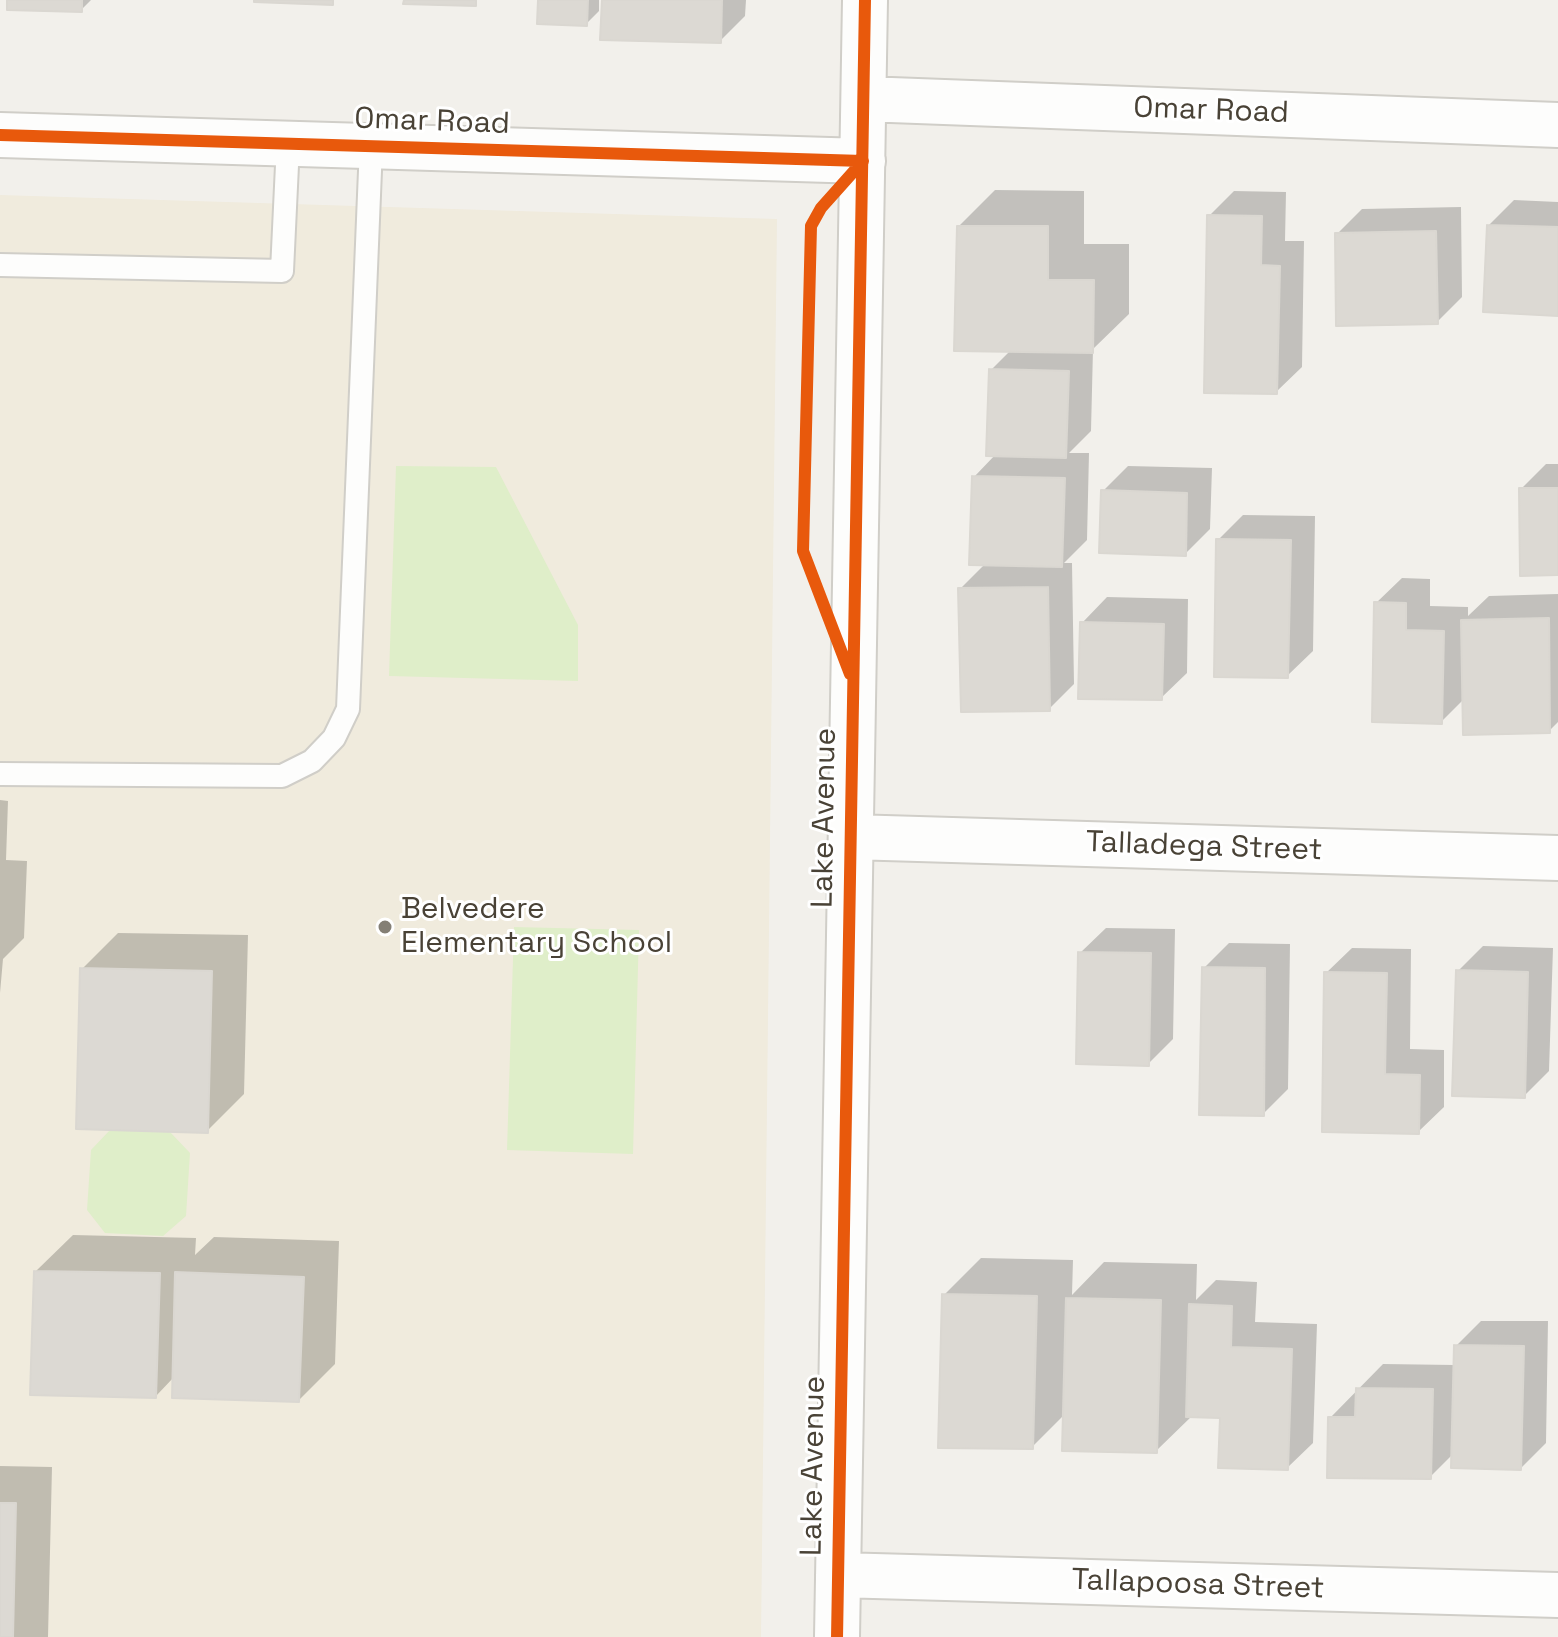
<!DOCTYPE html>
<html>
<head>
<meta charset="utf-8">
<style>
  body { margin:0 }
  canvas { display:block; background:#f2f0eb }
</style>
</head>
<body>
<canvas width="1558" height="1637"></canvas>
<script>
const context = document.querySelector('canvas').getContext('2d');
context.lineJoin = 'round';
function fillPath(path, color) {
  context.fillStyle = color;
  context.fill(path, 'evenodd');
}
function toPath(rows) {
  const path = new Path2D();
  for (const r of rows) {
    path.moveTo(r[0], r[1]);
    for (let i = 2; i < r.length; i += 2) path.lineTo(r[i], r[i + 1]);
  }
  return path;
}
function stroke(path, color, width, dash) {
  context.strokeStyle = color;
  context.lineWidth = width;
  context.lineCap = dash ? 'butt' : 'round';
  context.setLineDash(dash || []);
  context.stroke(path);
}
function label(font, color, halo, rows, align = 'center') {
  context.font = font + ' "Space Grotesk",sans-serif';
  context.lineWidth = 6;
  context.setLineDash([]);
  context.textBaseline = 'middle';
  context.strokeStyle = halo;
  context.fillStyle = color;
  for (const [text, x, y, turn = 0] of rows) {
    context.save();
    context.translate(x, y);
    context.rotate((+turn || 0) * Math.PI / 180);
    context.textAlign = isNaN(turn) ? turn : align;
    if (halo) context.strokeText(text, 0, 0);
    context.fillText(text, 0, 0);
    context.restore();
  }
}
fillPath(toPath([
  [0,195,777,219,761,1637,0,1637]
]), '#f0ebdd');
fillPath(toPath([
  [396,466,496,467,578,625,578,681,389,676],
  [514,927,639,930,633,1154,507,1150],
  [110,1130,170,1132,190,1153,186,1216,163,1236,105,1233,87,1210,91,1150]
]), '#dfeec9');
fillPath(toPath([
  [9,0,91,0,81,10],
  [540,0,599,0,599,11,586,24],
  [604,0,746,0,745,16,720,41],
  [995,190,1084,191,1084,244,1129,244,1129,314,1093,349,1091,431,1069,453,1089,453,1087,540,1064,563,1072,563,1074,684,1049,709,960,589,985,564,974,477,996,454,991,370,1011,350,959,226],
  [1234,191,1286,192,1285,241,1304,241,1302,367,1276,392,1209,216],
  [1514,200,1558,202,1558,314,1489,225],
  [1461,207,1462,297,1437,322,1337,234,1362,209],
  [1546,464,1558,464,1558,573,1521,489],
  [1128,466,1212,468,1210,529,1185,554,1103,491],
  [1243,515,1315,516,1313,651,1287,676,1218,540],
  [1402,578,1430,579,1430,606,1468,607,1468,616,1489,596,1558,594,1558,722,1549,731,1465,698,1441,722,1376,603],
  [1107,597,1188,599,1187,673,1161,698,1082,623],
  [0,800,8,801,6,860,27,861,24,938,3,959,0,993],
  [1106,928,1175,929,1173,1039,1148,1064,1080,953],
  [118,933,248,935,244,1094,207,1131,82,969],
  [1229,943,1290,944,1288,1089,1263,1114,1204,968],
  [1483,946,1553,948,1549,1071,1524,1096,1458,971],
  [1352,948,1411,949,1410,1049,1444,1050,1444,1107,1418,1132,1326,973],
  [73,1235,196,1238,195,1255,214,1237,339,1241,335,1364,299,1400,174,1377,156,1396,36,1271],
  [981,1258,1073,1260,1072,1295,1104,1262,1197,1264,1196,1300,1216,1280,1257,1282,1255,1322,1317,1324,1313,1443,1287,1468,1222,1416,1192,1416,1156,1451,1065,1414,1032,1447,944,1295],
  [1481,1321,1548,1321,1546,1443,1521,1468,1454,1453,1430,1477,1330,1418,1383,1364,1455,1365,1456,1346],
  [0,1466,52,1467,48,1637,0,1637]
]), '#0003');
const building = toPath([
  [7,0,82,0,82,12,7,10,7,0],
  [254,0,333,0,333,5,254,2,254,0],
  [404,0,476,0,476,6,403,4,404,0],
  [538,0,588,0,587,26,537,24,538,0],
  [602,0,722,0,721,43,600,40,602,0],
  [1207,215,1262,216,1261,265,1280,266,1277,394,1204,393,1207,215],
  [1487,225,1558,227,1558,316,1483,312,1487,225],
  [957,226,1048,226,1048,280,1094,280,1093,353,954,351,957,226],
  [1436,231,1438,324,1336,326,1335,233,1436,231],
  [989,369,1069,371,1066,458,986,456,989,369],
  [972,476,1065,478,1062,567,969,565,972,476],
  [1519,488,1558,488,1558,575,1520,576,1519,488],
  [1101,490,1187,493,1186,556,1099,553,1101,490],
  [1216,539,1291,540,1288,678,1214,677,1216,539],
  [1048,587,1050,711,961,712,958,588,1048,587],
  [1374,602,1406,603,1406,630,1444,631,1442,724,1372,722,1374,602],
  [1549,618,1550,733,1463,735,1461,620,1549,618],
  [1080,622,1164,624,1162,700,1078,699,1080,622],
  [1078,952,1151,953,1149,1066,1076,1064,1078,952],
  [1202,967,1265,968,1264,1116,1199,1115,1202,967],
  [80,968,212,971,208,1133,76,1129,80,968],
  [1456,970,1528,972,1525,1098,1452,1096,1456,970],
  [1324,972,1387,973,1385,1074,1420,1075,1419,1134,1322,1132,1324,972],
  [34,1271,160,1273,156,1398,30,1395,34,1271],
  [175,1272,304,1277,299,1402,172,1398,175,1272],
  [942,1294,1037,1296,1033,1449,938,1448,942,1294],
  [1066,1298,1161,1300,1157,1453,1062,1451,1066,1298],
  [1189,1304,1232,1306,1231,1347,1292,1349,1288,1470,1218,1468,1220,1418,1186,1417,1189,1304],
  [1454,1345,1524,1346,1521,1470,1451,1468,1454,1345],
  [1356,1388,1433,1389,1431,1479,1327,1478,1328,1417,1355,1417,1356,1388],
  [0,1503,16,1503,13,1637,0,1637,0,1503]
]);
fillPath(building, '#dcd9d3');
stroke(building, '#dad7d1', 2);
const lane = toPath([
  [0,265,282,271,288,144],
  [0,774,282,776,312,761,334,738,348,709,371,146]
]);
const street = toPath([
  [864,99,1558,125],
  [0,135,863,161],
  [851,837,1558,858],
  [838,1575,1558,1595],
  [837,1637,865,0]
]);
stroke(lane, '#d0cec8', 26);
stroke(street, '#d0cec8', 48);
stroke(lane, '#fdfdfc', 22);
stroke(street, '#fdfdfc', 44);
stroke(toPath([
  [0,135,863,161],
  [850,674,803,551,811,226,821,208,863,161],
  [837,1637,865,0]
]), '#e8590c', 12);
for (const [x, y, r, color] of [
  [385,927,8,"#847f75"]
]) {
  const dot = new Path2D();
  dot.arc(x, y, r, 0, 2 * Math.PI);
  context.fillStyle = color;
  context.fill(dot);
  stroke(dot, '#fff', 3);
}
label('30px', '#494236', '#fff', [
  ["Omar Road",1211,111,2],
  ["Omar Road",432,122,2],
  ["Lake Avenue",825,818,-89],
  ["Talladega Street",1204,847,2],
  ["Lake Avenue",814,1466,-89],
  ["Tallapoosa Street",1198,1585,2]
]);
label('30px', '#494236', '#fff', [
  ["Belvedere",401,910],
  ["Elementary School",401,944]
], 'left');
</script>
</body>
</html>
